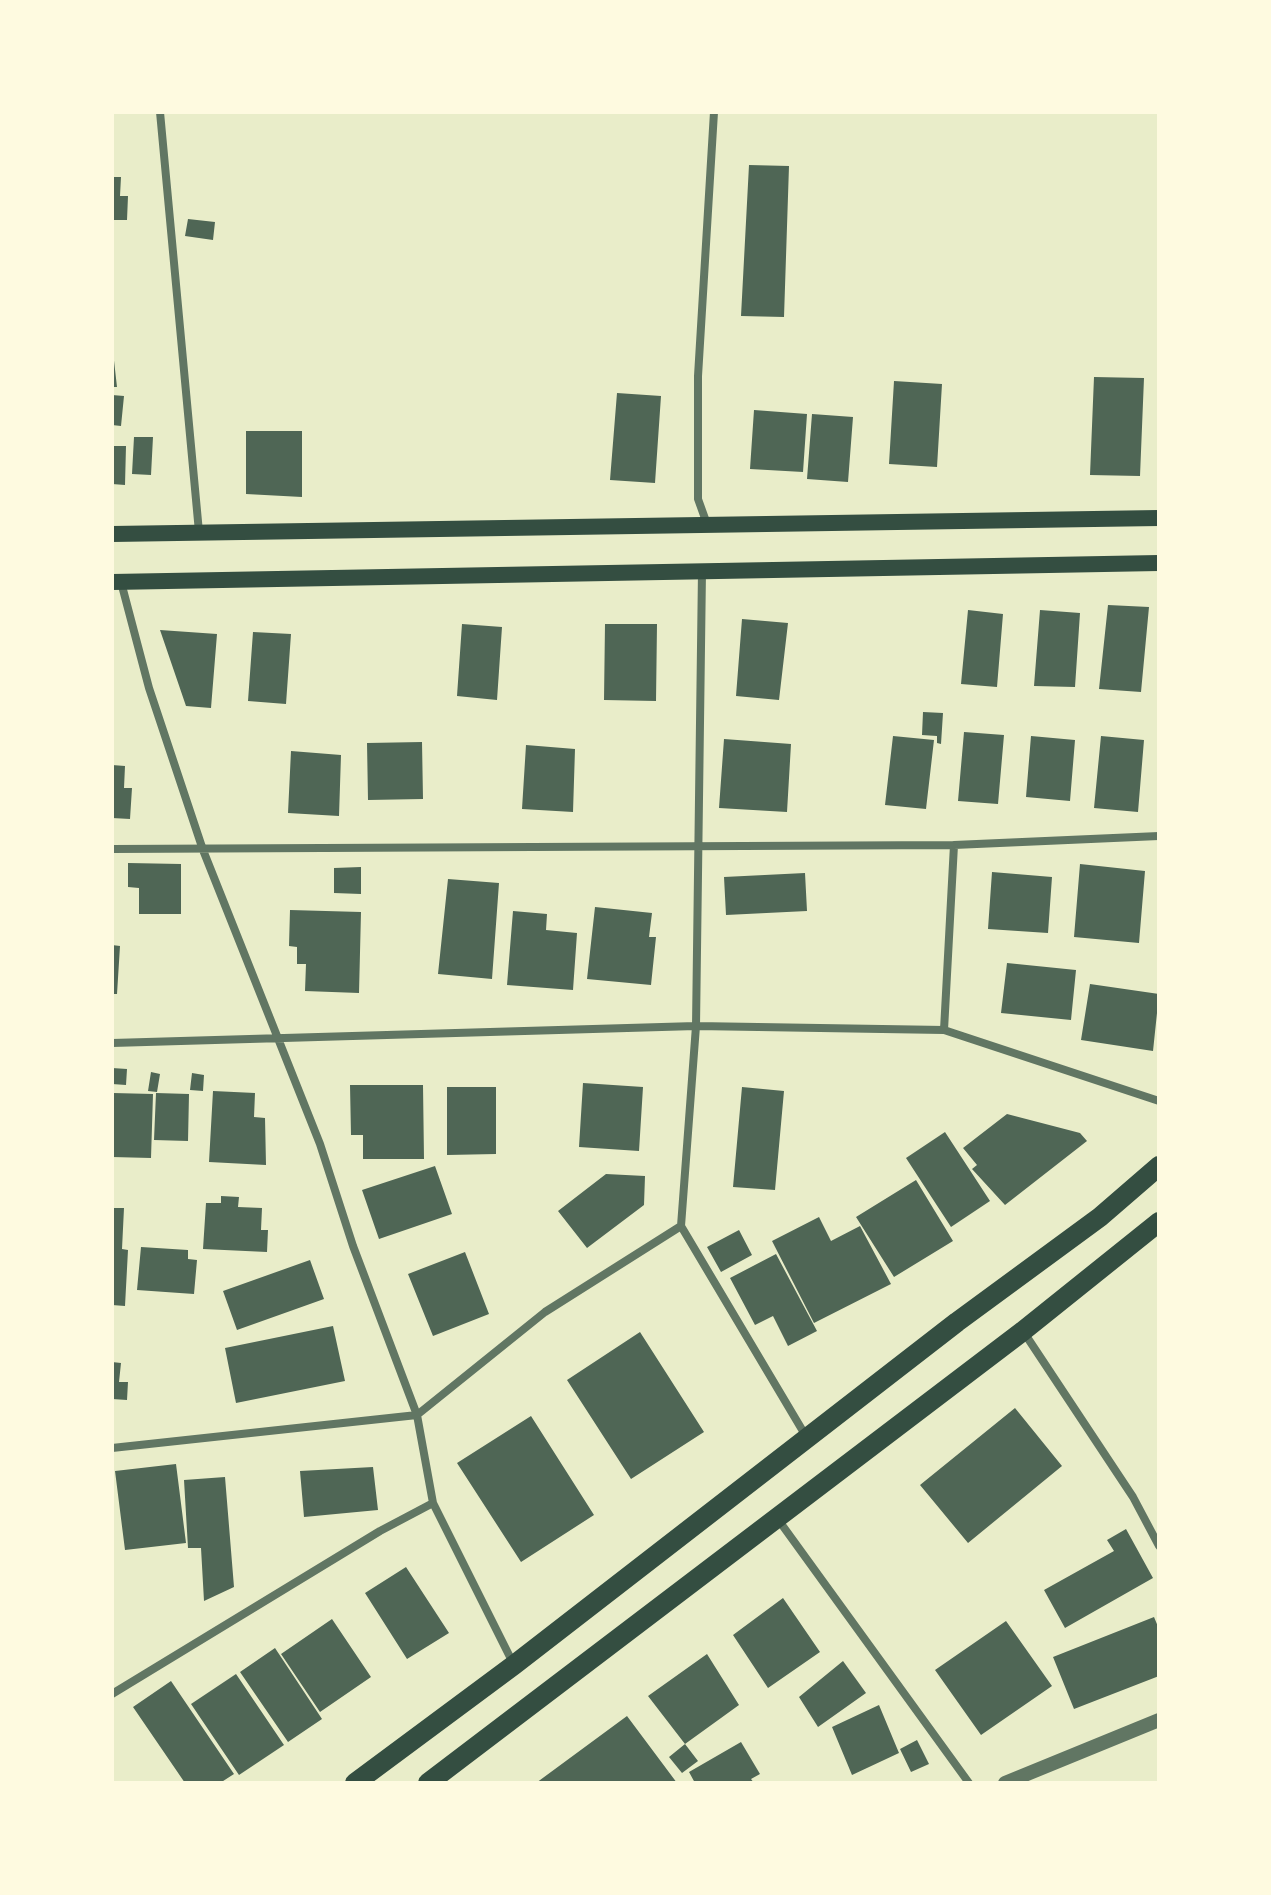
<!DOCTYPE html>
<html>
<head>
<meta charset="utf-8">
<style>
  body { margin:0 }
  #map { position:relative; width:1271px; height:1895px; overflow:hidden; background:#e9edc9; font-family:"PT Serif",serif }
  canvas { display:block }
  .frame { position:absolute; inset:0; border:114px solid #fefae0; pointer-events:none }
</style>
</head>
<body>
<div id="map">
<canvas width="1271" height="1895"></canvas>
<div class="frame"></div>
</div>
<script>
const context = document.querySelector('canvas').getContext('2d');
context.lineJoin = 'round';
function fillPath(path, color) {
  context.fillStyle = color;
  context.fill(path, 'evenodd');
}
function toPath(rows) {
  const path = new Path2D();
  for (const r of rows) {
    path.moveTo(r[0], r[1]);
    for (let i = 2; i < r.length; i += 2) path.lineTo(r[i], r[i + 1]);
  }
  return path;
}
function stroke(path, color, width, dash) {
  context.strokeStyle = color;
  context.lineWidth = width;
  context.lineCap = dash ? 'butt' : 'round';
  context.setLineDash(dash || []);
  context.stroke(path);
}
fillPath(toPath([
  [749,165,789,166,784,317,741,316],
  [112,177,121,177,120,196,128,196,127,220,112,220],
  [188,219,215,222,213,240,185,236],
  [112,343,117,387,112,387],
  [1094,377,1144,378,1140,476,1090,475],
  [894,381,942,384,937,467,889,464],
  [617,393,661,396,655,483,610,480],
  [112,395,124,396,121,426,112,425],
  [754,410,807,414,803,472,750,469],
  [812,414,853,417,848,482,807,479],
  [246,431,302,431,302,497,246,494],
  [134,437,153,437,151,475,132,474],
  [112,446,126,446,125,485,112,484],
  [1108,605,1149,607,1141,692,1099,689],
  [968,610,1003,614,997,687,961,684],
  [1040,610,1080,613,1075,687,1034,686],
  [742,619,788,623,779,700,736,696],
  [462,624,502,627,497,700,457,696],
  [605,624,657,624,656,701,604,700],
  [160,630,217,634,211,708,186,706],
  [253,632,291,634,286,704,248,701],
  [923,712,943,713,941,744,937,743,937,736,922,735],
  [964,732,1004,735,998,804,958,801],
  [893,736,934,740,926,809,885,805],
  [1031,736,1075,740,1070,801,1026,797],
  [1101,736,1144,740,1138,812,1094,808],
  [724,739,791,744,787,812,719,808],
  [422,742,423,799,368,800,367,743],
  [526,745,575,749,573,812,522,809],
  [291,751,341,755,339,816,288,813],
  [112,765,125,766,124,788,132,788,130,819,112,818],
  [128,863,181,864,181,914,139,914,139,888,128,887],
  [1080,864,1145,871,1139,943,1074,937],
  [361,867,361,894,334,893,334,868],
  [992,872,1052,877,1048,933,988,929],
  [805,873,807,911,726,915,724,877],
  [448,879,499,883,492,979,438,974],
  [595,907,652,913,649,937,656,937,651,985,587,979],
  [290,910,361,912,359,993,305,991,306,964,297,964,297,947,289,946],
  [513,911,547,914,546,930,577,933,573,990,507,985],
  [112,945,120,946,117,994,112,994],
  [1007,963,1076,970,1071,1020,1001,1013],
  [1090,984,1159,994,1153,1051,1081,1040],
  [112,1068,127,1069,126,1085,112,1084],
  [151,1072,160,1074,157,1092,148,1091],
  [192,1073,204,1075,203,1091,190,1090],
  [583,1083,643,1087,639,1151,579,1147],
  [350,1085,423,1085,424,1159,363,1159,363,1135,351,1135],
  [447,1087,496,1087,496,1154,447,1155],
  [742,1087,784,1091,775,1190,733,1187],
  [213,1091,255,1093,254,1117,265,1118,266,1165,209,1162],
  [113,1093,153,1094,151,1158,112,1157],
  [156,1093,189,1094,188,1141,154,1140],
  [1007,1114,1080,1133,1087,1141,1005,1205,972,1169,977,1165,963,1148],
  [945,1132,990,1201,951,1227,906,1158],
  [435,1166,452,1214,379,1239,362,1190],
  [606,1174,645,1176,644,1205,587,1248,558,1211],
  [916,1180,953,1241,894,1277,856,1217],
  [221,1196,239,1197,238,1207,262,1208,261,1230,268,1230,267,1252,203,1249,206,1203,221,1203],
  [112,1208,124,1208,122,1249,128,1250,125,1306,112,1305],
  [819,1217,831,1241,860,1226,891,1284,814,1323,772,1241],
  [739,1230,752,1255,721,1272,707,1247],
  [141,1247,188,1250,188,1259,197,1260,194,1294,137,1290],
  [465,1252,489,1314,433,1336,408,1274],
  [776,1254,817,1331,788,1346,773,1316,755,1325,730,1278],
  [310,1260,324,1299,237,1330,223,1291],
  [333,1326,345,1381,236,1403,225,1348],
  [640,1332,704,1432,631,1479,567,1380],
  [112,1362,121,1363,119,1382,128,1382,127,1400,112,1399],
  [1015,1408,1062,1466,968,1543,920,1485],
  [531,1416,594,1515,521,1562,457,1463],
  [176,1464,186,1543,125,1550,115,1471],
  [373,1467,378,1510,304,1517,300,1471],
  [225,1477,234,1587,204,1601,201,1548,188,1548,184,1480],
  [1126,1529,1153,1578,1065,1628,1044,1590,1114,1551,1107,1540],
  [406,1567,449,1633,407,1659,365,1593],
  [783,1598,820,1652,768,1688,733,1635],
  [1154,1617,1159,1629,1159,1676,1074,1709,1053,1657],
  [332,1619,371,1677,320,1712,281,1654],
  [1006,1621,1052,1686,981,1735,935,1670],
  [275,1648,322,1719,288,1742,240,1672],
  [707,1654,739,1705,685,1744,648,1696],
  [843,1661,866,1693,818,1727,799,1697],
  [236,1674,284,1745,239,1775,191,1704],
  [171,1681,234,1774,220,1783,185,1783,133,1707],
  [879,1705,899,1753,852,1775,832,1727],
  [627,1716,677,1783,536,1783],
  [917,1740,929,1764,911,1772,900,1749],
  [741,1742,760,1774,751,1779,754,1783,695,1783,689,1772],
  [685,1744,698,1761,682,1773,669,1757]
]), '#4f6655');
stroke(toPath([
  [160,112,199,532],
  [707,524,698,499,698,376,714,112],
  [702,571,696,1026,681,1226,807,1438],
  [121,582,149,688,203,850,320,1144,353,1246,417,1415,433,1503,514,1665],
  [112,849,954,845,1159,836],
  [944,1030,954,845],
  [112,1043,696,1026,944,1030,1159,1101],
  [1023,1331,1133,1497,1159,1546],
  [112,1448,417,1415,545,1312,681,1226],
  [777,1518,969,1783],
  [112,1694,380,1531,433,1503]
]), '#617663', 8);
stroke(toPath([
  [1005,1783,1159,1720]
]), '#617663', 14);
stroke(toPath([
  [112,534,1159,518],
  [112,582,1159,563]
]), '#344e41', 16);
stroke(toPath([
  [355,1783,514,1665,957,1322,1100,1217,1159,1166],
  [428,1783,1023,1331,1159,1222]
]), '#344e41', 20);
</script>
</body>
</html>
